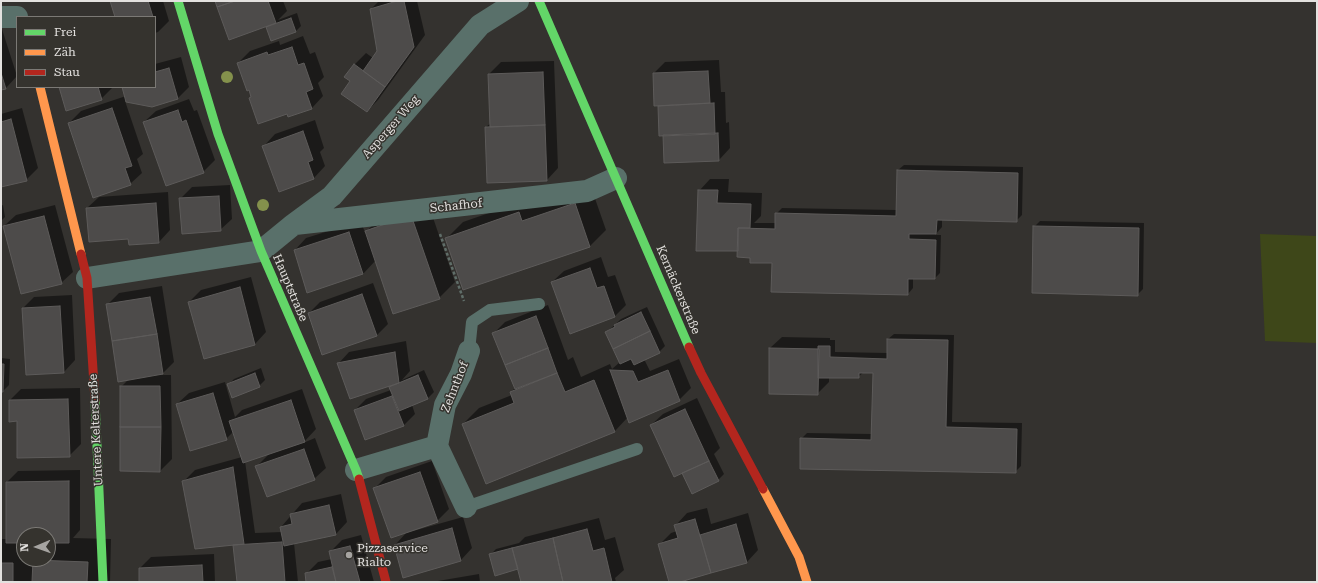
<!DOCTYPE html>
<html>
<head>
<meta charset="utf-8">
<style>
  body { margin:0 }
  #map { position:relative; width:1318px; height:583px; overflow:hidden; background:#34322f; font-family:"Roboto Serif",serif }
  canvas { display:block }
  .frame { position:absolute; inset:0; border:2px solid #e3e1df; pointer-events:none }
  .legend { position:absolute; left:16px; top:16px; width:140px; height:72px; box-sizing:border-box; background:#35332e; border:1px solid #7b7975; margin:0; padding:5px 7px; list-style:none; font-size:12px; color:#e3e1df }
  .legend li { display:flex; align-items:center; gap:8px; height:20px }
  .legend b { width:20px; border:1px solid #7b7975 }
  .north { position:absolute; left:16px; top:527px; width:40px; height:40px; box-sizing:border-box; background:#35332e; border:1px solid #7b7975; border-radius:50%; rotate:268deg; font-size:11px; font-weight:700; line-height:16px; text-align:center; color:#e3e1df }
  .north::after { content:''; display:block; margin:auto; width:14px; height:18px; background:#a6a4a1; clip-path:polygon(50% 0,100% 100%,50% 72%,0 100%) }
</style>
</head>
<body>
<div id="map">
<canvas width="1318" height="583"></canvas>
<div class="frame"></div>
<ul class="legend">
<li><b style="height:5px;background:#63d668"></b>Frei</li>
<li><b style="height:5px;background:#ff974d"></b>Zäh</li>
<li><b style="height:5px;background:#b3261e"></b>Stau</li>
</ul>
<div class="north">N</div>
</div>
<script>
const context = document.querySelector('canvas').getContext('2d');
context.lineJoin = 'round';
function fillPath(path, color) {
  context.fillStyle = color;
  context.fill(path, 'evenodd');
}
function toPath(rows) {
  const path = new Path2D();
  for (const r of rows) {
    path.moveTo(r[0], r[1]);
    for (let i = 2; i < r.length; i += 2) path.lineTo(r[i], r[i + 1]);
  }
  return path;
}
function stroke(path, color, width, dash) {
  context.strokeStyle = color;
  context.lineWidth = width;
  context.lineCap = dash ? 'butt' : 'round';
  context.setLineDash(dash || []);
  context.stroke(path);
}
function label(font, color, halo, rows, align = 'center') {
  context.font = font + ' "Roboto Serif",serif';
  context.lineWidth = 3;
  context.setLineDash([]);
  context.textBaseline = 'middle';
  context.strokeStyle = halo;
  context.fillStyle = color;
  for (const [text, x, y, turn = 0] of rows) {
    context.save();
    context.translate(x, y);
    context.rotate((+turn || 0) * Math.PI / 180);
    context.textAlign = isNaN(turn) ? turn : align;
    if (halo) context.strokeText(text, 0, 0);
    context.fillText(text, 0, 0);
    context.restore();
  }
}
fillPath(toPath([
  [1260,234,1317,236,1317,343,1265,341]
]), '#3e4719');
fillPath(toPath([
  [111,1,163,1,169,21,158,32,155,33,155,17,116,17],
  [216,1,283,1,287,11,278,20,297,13,301,26,295,32,267,27,270,25],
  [379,1,417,1,425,35,378,100,367,111,351,81,345,77,355,64,366,53,373,58,378,52,371,9],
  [1,26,17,76,6,88,1,89],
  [303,36,310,54,315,52,324,77,318,83,323,96,312,108,289,116,288,112,252,96,238,63,250,51,279,41,280,45],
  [181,57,189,87,178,98,152,106,125,101,143,154,137,159,142,173,130,184,69,123,81,111,126,96,123,87,155,87,155,64],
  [719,60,721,92,725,92,726,123,729,122,730,148,719,160,664,134,660,135,659,104,654,73,665,62],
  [554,61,558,168,547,180,486,127,491,123,489,74,501,62],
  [60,87,113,87,101,99],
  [189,99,194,111,197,110,215,160,203,172,144,122,156,111],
  [22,108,38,168,26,180,1,186,1,114],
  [315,120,324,148,320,152,325,166,314,178,279,190,264,146,275,134],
  [904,165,1023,167,1022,215,1016,221,942,219,942,227,935,235,941,235,940,273,935,278,913,278,913,288,908,294,751,257,738,250,699,191,710,179,729,179,728,192,762,193,761,216,754,223,776,223,776,214,782,208,897,210,898,170],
  [230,185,232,219,220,230,180,199,192,187],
  [591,187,606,230,590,246,447,238,463,222,535,197],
  [168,192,170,230,159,242,129,238,87,208,99,197],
  [427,200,455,282,439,298,376,260,363,274,295,250,306,238,361,221,365,233,382,215],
  [3,205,5,217,1,221,1,206],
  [55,205,73,272,61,283,4,226,16,215],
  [1040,221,1144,223,1143,289,1137,295,1034,227],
  [601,257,608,277,615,275,626,305,615,316,552,282,564,271],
  [251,277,266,332,255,344,189,302,201,290],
  [373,283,388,324,376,336,309,313,320,302],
  [162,286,174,362,161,375,171,375,172,459,160,471,121,387,129,379,107,305,119,293],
  [72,295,75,360,64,372,23,308,34,297],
  [548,305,568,360,573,357,581,377,610,364,612,369,620,362,607,332,621,319,647,307,665,346,659,352,644,359,650,371,679,359,691,388,679,400,628,417,615,431,486,483,463,424,479,408,512,395,511,392,515,388,493,334,505,322],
  [894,334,954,335,952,422,1022,423,1021,466,1015,472,801,439,807,433,872,434,874,372,864,372,858,377,829,377,829,382,817,394,770,348,782,337,830,338,830,340,835,340,835,352,888,353,888,339],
  [406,341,410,371,402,380,424,370,434,392,428,398,412,405,415,414,404,425,366,439,355,410,366,399,391,390,390,388,394,384,338,364,349,352],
  [1,358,10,359,9,385,3,391,1,391],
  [261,368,265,380,259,386,228,385,234,379],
  [225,382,235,417,242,410,302,389,316,429,303,443,315,438,326,468,314,479,257,466,271,452,245,461,255,533,282,532,281,527,302,503,341,494,347,522,336,534,294,543,298,582,238,582,234,544,183,482,195,470,242,457,233,432,226,439,177,404,189,393],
  [80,388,81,444,69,456,18,420,10,400,21,389],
  [697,398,720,448,714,454,724,474,718,480,651,425,663,414],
  [432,461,449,509,437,521,374,489,386,477],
  [80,470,80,530,73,538,111,539,110,582,1,582,1,539,7,539,7,482,18,471],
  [24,535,48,535,48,542,53,542,48,547,48,559,24,559],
  [707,508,711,524,748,513,758,550,747,562,677,582,670,582,659,545,671,533,677,531,676,525,687,513],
  [463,517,472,548,461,560,395,545,406,533],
  [599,518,605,540,615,537,624,570,615,578,616,582,522,582,518,568,490,555,496,549,519,543,525,537],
  [361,535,374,582,307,582,306,574,318,562,332,559,330,552,342,540],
  [214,554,215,582,140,582,140,568,151,557],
  [479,574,480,582,432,582]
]), '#0007');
const building = toPath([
  [110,1,148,1,153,17,115,17,110,1],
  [215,1,235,1,217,7,215,1],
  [235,1,268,1,276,23,229,40,217,7,235,1],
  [397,1,404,1,414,47,385,87,363,71,377,51,370,9,397,1],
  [291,18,296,32,271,41,266,27,291,18],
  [292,47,298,65,304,63,313,89,306,92,312,109,288,117,287,114,258,124,249,98,251,97,249,90,247,91,237,63,267,52,268,55,292,47],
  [354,64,385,87,367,112,341,94,350,81,344,77,354,64],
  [169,68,178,99,152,107,126,102,122,87,155,87,155,72,169,68],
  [708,71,710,103,654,106,653,73,708,71],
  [543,72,545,125,490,127,488,74,543,72],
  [1,73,6,89,1,90,1,73],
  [59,87,98,87,102,100,66,111,59,87],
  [714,103,715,134,659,136,658,106,714,103],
  [112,108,132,166,125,168,131,185,93,198,68,123,112,108],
  [178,110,182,122,186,120,204,173,166,186,143,122,178,110],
  [11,119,27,181,1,187,1,122,11,119],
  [545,125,547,181,487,183,485,127,545,125],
  [303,131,313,160,308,162,314,179,279,192,262,146,303,131],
  [718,133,719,161,664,163,663,135,718,133],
  [897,170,1018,173,1017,222,937,220,936,234,909,234,909,239,936,240,935,279,908,279,908,295,771,292,772,263,750,263,750,258,737,257,738,228,775,229,775,213,896,216,897,170],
  [698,190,718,190,717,203,751,204,750,228,738,228,738,251,696,251,698,190],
  [219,196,221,231,182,234,179,198,219,196],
  [156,203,159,243,129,245,128,239,89,242,86,208,156,203],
  [575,203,590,247,463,290,445,238,519,212,522,221,575,203],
  [411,215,440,299,393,314,365,231,411,215],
  [44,216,62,284,21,294,3,226,44,216],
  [1033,226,1139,228,1138,296,1032,293,1033,226],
  [349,232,363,274,307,293,294,250,349,232],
  [590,268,597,288,604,286,615,317,570,334,551,282,590,268],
  [240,287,255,345,204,359,188,302,240,287],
  [362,294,377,336,322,355,308,313,362,294],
  [150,297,157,334,112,341,106,304,150,297],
  [60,306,64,373,26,375,22,308,60,306],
  [641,312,650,331,613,349,605,332,615,327,614,325,641,312],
  [536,316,548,348,505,365,492,333,536,316],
  [650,331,660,353,634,365,631,359,620,364,613,349,650,331],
  [157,334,163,374,118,382,112,341,157,334],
  [887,339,948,340,946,427,1017,429,1016,473,800,469,800,438,871,440,873,373,859,373,859,378,818,378,818,346,830,346,830,357,887,359,887,339],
  [548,348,557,373,515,389,505,365,548,348],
  [769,348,819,349,818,395,769,394,769,348],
  [395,352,399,383,350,399,337,363,395,352],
  [1,364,4,364,3,392,1,392,1,364],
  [610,370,633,371,638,382,668,370,680,401,629,423,610,370],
  [255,373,260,387,232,398,227,384,255,373],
  [557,373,565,392,594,380,615,432,486,484,462,424,514,403,510,392,557,373],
  [418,375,428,399,399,411,389,387,418,375],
  [120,386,160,386,161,427,120,427,120,386],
  [213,393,227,440,190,451,176,404,213,393],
  [392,396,404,426,365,440,354,410,392,396],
  [68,399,70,457,17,458,17,421,9,422,9,400,68,399],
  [291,400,305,442,243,463,229,421,291,400],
  [685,409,709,461,674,477,650,425,685,409],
  [120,427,161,427,160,472,120,471,120,427],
  [304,449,315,480,267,497,255,466,304,449],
  [709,461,719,481,692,494,682,473,709,461],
  [233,467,244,544,195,549,182,481,233,467],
  [420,472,438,522,391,538,373,488,420,472],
  [69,481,69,543,48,543,48,535,24,535,24,543,6,543,6,482,69,481],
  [329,505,336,535,284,546,280,527,292,524,290,514,329,505],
  [695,519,711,573,680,582,669,582,658,544,678,538,674,525,695,519],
  [736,524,747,563,711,573,700,535,736,524],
  [452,528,461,561,403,578,394,545,452,528],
  [587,529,593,551,604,548,612,582,563,582,553,538,587,529],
  [553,538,563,582,521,582,512,548,553,538],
  [282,542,285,582,237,582,233,545,282,542],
  [350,546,360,582,336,582,329,551,350,546],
  [512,548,518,569,495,576,489,554,512,548],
  [33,560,88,562,87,582,32,582,33,560],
  [1,563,13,563,13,582,1,582,1,563],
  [202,565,203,582,139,582,139,568,202,565],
  [332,567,336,582,306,582,305,573,332,567]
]);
fillPath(building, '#4d4b4a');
stroke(building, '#5d5b5a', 1);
stroke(toPath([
  [440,234,464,301]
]), '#606e69', 2.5, [3, 2]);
stroke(toPath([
  [469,351,472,322,490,310,539,304],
  [466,507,637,449]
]), '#59706a', 12);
stroke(toPath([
  [1,17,17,17],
  [295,224,587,191,616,178],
  [87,278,261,251,294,224,332,196,480,25,518,1],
  [356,470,437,446],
  [466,507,437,446,445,405,461,374,469,351]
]), '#59706a', 22);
stroke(toPath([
  [178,1,218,134,261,251,356,470,359,479],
  [539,1,689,347],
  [95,400,103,582]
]), '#63d668', 9);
stroke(toPath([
  [40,87,81,254],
  [763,489,799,557,807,582]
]), '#ff974d', 9);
stroke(toPath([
  [81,254,87,278,95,400],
  [689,347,701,373,763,489],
  [359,479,386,582]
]), '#b3261e', 9);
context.fillStyle = '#84914c';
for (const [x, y] of [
  [227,77],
  [263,205]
]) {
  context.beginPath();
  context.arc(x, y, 6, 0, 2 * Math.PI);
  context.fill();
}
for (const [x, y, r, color] of [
  [349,555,4,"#a6a4a1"]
]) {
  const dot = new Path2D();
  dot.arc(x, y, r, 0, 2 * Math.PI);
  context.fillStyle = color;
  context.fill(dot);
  stroke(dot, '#35332e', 1.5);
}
label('12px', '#e3e1df', '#35332e', [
  ["Asperger Weg",391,127,-49],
  ["Schafhof",456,206,-6],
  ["Hauptstraße",290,288,67],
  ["Kernäckerstraße",678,290,67],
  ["Zehnthof",455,387,-68],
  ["Untere Kelterstraße",96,430,-93]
]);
label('12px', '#e3e1df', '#35332e', [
  ["Pizzaservice",357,548],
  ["Rialto",357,562]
], 'left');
</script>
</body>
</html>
